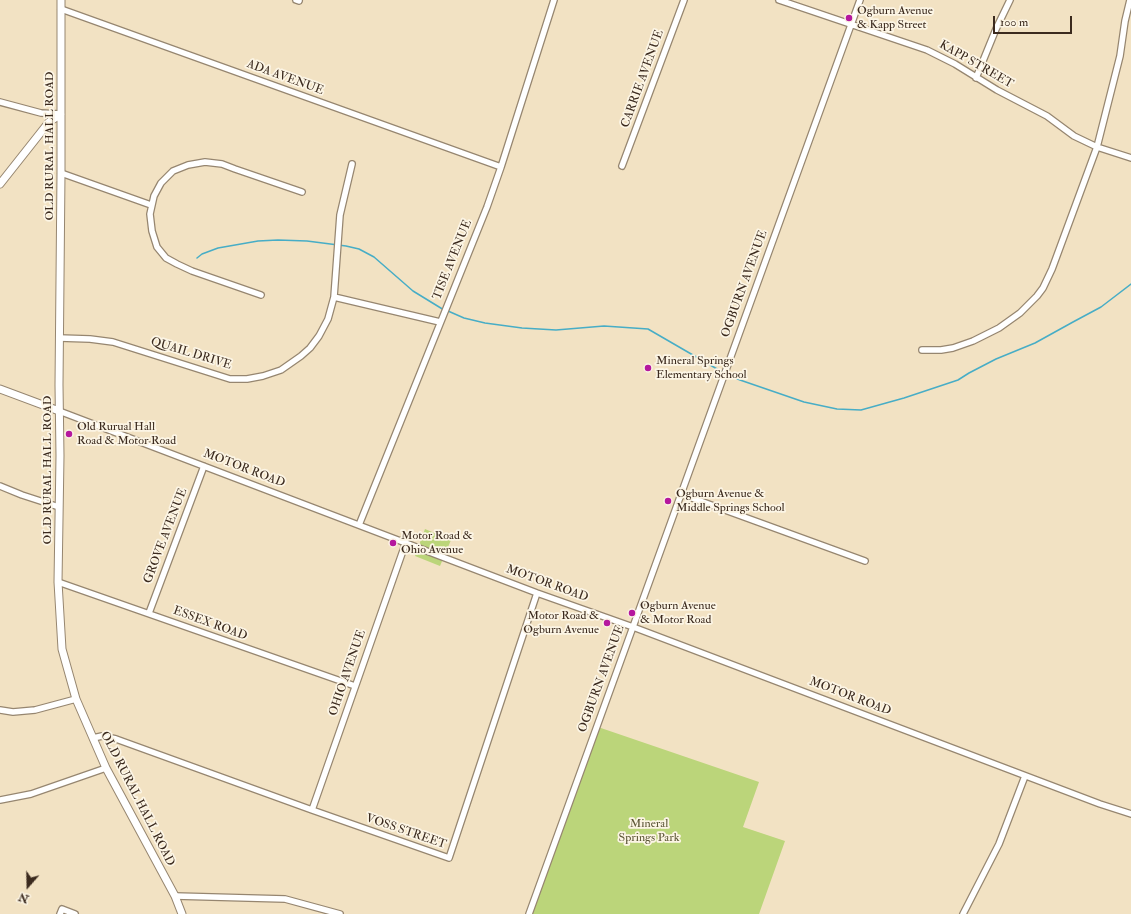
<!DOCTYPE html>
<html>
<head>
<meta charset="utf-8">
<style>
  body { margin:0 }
  #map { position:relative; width:1131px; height:914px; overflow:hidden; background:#f2e2c3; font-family:"IM FELL Double Pica",serif }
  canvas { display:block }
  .north { position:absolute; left:8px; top:866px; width:40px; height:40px; -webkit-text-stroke:3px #fcf5e5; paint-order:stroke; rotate:200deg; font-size:11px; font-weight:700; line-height:16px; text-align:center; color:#3b2a1e }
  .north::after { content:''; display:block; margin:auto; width:14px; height:18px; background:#3b2a1e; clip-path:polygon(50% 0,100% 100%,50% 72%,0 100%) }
  .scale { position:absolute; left:993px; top:16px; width:79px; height:18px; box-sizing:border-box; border:2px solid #3b2a1e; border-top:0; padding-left:5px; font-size:12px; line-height:14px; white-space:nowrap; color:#3b2a1e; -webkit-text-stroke:3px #fcf5e5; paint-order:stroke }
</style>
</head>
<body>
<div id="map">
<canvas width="1131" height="914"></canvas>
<div class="north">N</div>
<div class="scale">100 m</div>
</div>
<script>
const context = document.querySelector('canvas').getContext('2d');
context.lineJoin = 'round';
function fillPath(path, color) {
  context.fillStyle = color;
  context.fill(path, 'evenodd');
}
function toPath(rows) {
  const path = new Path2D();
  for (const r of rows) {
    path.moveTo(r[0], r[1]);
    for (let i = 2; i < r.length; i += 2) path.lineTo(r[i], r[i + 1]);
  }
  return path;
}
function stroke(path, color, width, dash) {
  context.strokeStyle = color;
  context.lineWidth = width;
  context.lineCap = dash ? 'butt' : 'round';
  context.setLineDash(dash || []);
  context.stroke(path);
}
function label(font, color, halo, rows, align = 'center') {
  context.font = font + ' "IM FELL Double Pica",serif';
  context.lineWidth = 3.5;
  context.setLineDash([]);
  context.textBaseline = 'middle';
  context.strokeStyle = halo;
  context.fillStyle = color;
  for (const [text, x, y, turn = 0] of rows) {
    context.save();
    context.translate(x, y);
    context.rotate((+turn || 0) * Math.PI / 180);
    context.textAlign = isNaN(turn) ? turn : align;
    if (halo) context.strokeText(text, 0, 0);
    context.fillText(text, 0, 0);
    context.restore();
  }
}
fillPath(toPath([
  [425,529,451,540,440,566,415,556],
  [598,727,759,782,743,827,785,841,759,914,531,914]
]), '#bbd57a');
stroke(toPath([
  [197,258,202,254,218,248,258,241,278,240,307,241,346,246,359,249,374,257,413,291,444,310],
  [448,311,464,318,485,323,522,328,556,330,604,326,648,329,724,373,740,380,804,402,837,409,861,410,904,398,958,380,969,373,996,359,1035,343,1073,322,1101,307,1131,284]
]), '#47adc6', 1.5);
const minor = toPath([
  [296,0,299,1],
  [779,0,927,50,955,64,997,90,1047,116,1074,136,1097,147,1131,158],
  [61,9,501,167],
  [976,78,996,29,1010,0],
  [0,102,41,113,61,114],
  [622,166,684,0],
  [61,173,151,205],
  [261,295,192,271,177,264,166,258,157,247,152,231,150,214,154,196,161,183,173,171,188,165,205,162,222,164,235,169,302,192],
  [334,297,440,322],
  [59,338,90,339,113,342,230,379,247,379,263,376,281,370,301,356,310,348,319,336,328,319,334,297,340,215,352,164],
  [922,350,941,350,953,348,973,341,999,328,1020,313,1037,296,1043,288,1052,269,1097,147,1120,56,1125,21,1130,0],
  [59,411,537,593,633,627,1100,804,1131,814],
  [0,486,22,495,59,507],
  [681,494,865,561],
  [359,525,487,207,501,167,554,0],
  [58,582,355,686],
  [149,613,204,466],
  [0,710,13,712,35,710,76,699],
  [93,738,102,736,116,739,312,810,449,858,537,593],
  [0,800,31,794,106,768],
  [312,810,406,542],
  [175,896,285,899,340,914],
  [60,914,62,909,75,914],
  [529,914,860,0],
  [963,914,999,844,1025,776]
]);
const major = toPath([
  [61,0,61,173,59,385,60,456,58,582,62,649,76,699,106,768,175,896,182,914],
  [0,184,49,122,61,114],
  [0,389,59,411]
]);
stroke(minor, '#968670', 8);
stroke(major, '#968670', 9);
stroke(minor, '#fff', 5.5);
stroke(major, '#fff', 7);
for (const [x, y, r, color] of [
  [849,18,4,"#b5179e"],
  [648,368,4,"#b5179e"],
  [69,434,4,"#b5179e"],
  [668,501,4,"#b5179e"],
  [393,543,4,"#b5179e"],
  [632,613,4,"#b5179e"],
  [607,623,4,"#b5179e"]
]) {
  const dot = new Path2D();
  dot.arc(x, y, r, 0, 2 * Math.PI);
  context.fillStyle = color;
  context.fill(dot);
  stroke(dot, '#fcf5e5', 1.5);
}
label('12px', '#3b2a1e', '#fcf5e5', [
  ["Ogburn Avenue",857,11],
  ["& Kapp Street",857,25],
  ["Mineral Springs",656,361],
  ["Elementary School",656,375],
  ["Old Rurual Hall",77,427],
  ["Road & Motor Road",77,441],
  ["Ogburn Avenue &",676,494],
  ["Middle Springs School",676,508],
  ["Motor Road &",401,536],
  ["Ohio Avenue",401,550],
  ["Ogburn Avenue",640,606],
  ["& Motor Road",640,620],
  ["Motor Road &",599,616,"right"],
  ["Ogburn Avenue",599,630,"right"]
], 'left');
label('12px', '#3b2a1e', '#fcf5e5', [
  ["KAPP STREET",976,65,30],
  ["ADA AVENUE",285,78,20],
  ["CARRIE AVENUE",643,79,-70],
  ["OLD RURAL HALL ROAD",50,146,-90],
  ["TISE AVENUE",453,260,-68],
  ["OGBURN AVENUE",745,284,-70],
  ["QUAIL DRIVE",191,354,17],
  ["MOTOR ROAD",244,469,21],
  ["OLD RURAL HALL ROAD",48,470,-90],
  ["GROVE AVENUE",166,536,-69],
  ["MOTOR ROAD",547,584,20],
  ["ESSEX ROAD",210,624,20],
  ["OHIO AVENUE",348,673,-71],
  ["OGBURN AVENUE",602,679,-70],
  ["MOTOR ROAD",850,697,21],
  ["OLD RURAL HALL ROAD",137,799,63],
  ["VOSS STREET",406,832,19]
]);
label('12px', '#5b5535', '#fcf5e5', [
  ["Mineral",649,824],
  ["Springs Park",649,838]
]);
</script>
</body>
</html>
